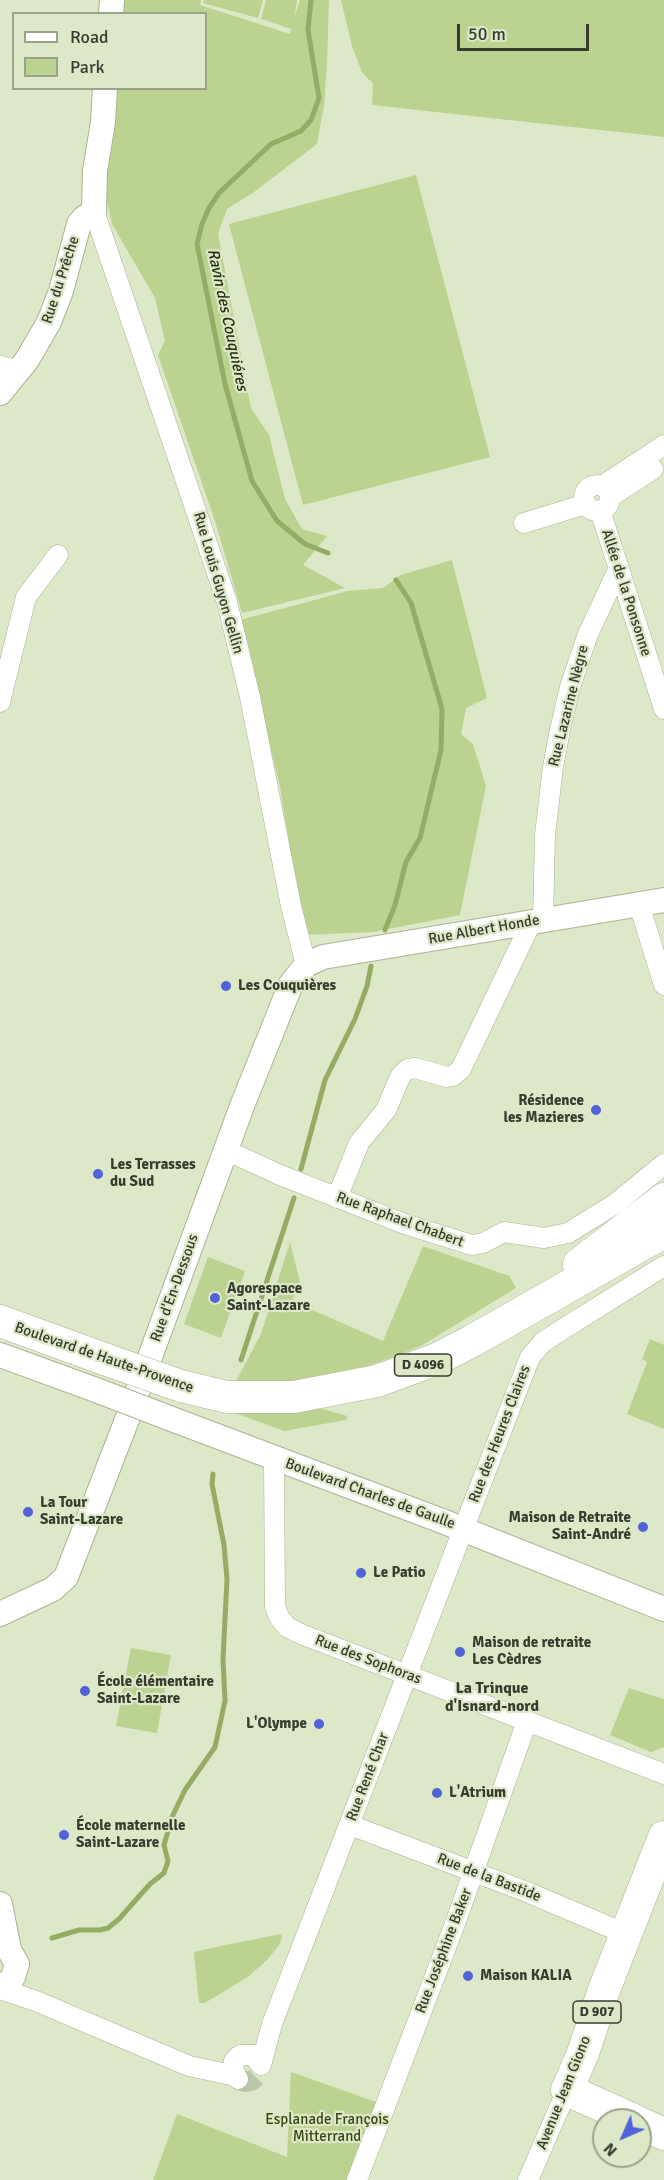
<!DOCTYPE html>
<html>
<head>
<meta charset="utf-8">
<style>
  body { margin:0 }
  #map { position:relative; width:664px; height:2180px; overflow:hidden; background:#dce8c7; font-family:Signika,sans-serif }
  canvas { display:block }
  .legend { position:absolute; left:12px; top:12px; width:195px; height:78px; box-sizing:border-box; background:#dce8c7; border:2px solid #9aa38a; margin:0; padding:8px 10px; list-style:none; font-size:18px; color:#373c2f }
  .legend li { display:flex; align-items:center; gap:12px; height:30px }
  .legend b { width:30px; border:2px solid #9aa38a }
  .north { position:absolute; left:592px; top:2108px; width:60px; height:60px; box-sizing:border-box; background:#dce8c7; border:2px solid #9aa38a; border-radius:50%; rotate:225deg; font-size:16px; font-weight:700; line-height:24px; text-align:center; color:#373c2f }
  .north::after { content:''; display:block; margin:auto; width:21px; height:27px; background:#5262d8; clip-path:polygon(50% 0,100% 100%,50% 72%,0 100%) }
  .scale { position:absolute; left:457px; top:24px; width:132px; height:27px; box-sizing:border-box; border:3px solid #373c2f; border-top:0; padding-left:8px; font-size:18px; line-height:21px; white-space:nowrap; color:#373c2f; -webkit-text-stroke:4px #dce8c7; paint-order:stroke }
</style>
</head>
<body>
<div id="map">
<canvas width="664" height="2180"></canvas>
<ul class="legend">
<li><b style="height:8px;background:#fff"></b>Road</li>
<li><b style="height:16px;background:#bcd291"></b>Park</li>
</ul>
<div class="north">N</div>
<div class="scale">50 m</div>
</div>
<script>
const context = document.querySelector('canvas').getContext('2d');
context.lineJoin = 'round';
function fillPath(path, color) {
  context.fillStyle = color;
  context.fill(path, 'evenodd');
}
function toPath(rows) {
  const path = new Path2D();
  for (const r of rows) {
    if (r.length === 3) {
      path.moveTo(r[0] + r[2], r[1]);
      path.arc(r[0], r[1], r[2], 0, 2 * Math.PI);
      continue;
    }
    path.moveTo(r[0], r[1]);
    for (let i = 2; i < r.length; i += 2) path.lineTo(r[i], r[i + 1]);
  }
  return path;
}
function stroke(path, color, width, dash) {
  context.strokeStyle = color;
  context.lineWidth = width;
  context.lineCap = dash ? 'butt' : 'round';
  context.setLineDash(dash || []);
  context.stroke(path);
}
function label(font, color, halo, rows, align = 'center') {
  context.font = font + ' Signika,sans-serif';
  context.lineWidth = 4.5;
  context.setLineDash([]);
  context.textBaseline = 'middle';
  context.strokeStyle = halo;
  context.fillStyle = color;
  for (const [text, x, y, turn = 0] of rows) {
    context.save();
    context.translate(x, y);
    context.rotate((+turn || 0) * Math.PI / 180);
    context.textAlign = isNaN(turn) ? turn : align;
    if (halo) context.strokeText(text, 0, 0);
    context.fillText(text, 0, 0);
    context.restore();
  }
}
fillPath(toPath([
  [124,0,201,0,200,5,290,34,291,29,261,19,266,0,297,0,294,18,300,0,329,0,327,63,324,106,317,144,254,192,227,209,218,234,251,408,269,435,285,499,302,529,327,536,303,565,345,588,242,613,215,521,158,355,165,341,155,298,112,224,105,193,106,172,117,89,206,88,206,14,123,13],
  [204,0,263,0,258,18,203,3],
  [341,0,664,0,664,137,372,105,373,84,362,72,352,46],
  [416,175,490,457,303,505,229,224],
  [452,560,487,698,466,708,461,734,473,744,486,786,460,915,373,932,304,935,280,787,240,620,348,591,383,588,401,575],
  [290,1242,300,1282,292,1301,383,1341,423,1246,509,1276,516,1288,421,1346,371,1365,305,1380,235,1383,261,1334],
  [208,1257,245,1271,221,1338,184,1324],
  [650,1339,664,1345,664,1429,627,1414,647,1362,642,1359],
  [316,1407,347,1416,346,1420,284,1431,235,1413,237,1409],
  [131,1648,171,1655,157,1733,116,1726],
  [629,1688,664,1699,664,1747,651,1752,610,1735],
  [281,1934,282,1938,279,1945,268,1959,249,1976,205,2003,199,2003,194,1953,197,1951],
  [291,2072,379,2103,349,2180,153,2180,177,2114,287,2157]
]), '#bcd291');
stroke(toPath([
  [311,0,308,30,319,98,311,120,301,131,271,144,219,193,209,208,202,224,197,244,225,384,252,481,277,521,305,544,328,553],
  [385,930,395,905,406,862,420,838,441,750,442,709,411,603,396,580],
  [301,1169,325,1080,355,1019,367,986,371,966],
  [241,1360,294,1198],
  [52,1938,79,1930,100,1930,108,1928,119,1919,150,1884,164,1873,168,1861,164,1845,172,1817,185,1790,215,1747,225,1701,223,1659,227,1579,224,1545,212,1484,213,1474]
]), '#95ac65', 5);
stroke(toPath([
  [238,2079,245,2082,253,2080,259,2074,261,2065]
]), '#bbc6a9', 20, [20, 10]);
const minor = toPath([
  [94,211,227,602,250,697,291,906,306,965],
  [0,366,18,371],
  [597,498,13],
  [602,486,664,445],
  [610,497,653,469],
  [600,510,664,709],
  [524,523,586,504],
  [0,702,26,597,58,555],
  [639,904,664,985],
  [543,920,545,835,553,767,560,730,570,687,588,634,618,570],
  [224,1153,239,1156,280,1175,405,1224,472,1245,483,1243,504,1232,544,1238,568,1233,615,1204,664,1164],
  [337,1198,359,1143,386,1110,401,1075,408,1069,415,1068,447,1077,453,1076,461,1069,531,923],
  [274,1458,275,1606,279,1617,287,1627,301,1634,664,1774],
  [350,1825,527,1892,626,1934],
  [0,1989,36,2001,189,2066,236,2076],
  [261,2065,272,2024,530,1357,543,1342,563,1329,664,1266],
  [238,2079,236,2076,233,2066,234,2061,240,2055,254,2055,261,2065],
  [357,2180,456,1921,527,1721],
  [528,2180,567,2090]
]);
const tertiary = toPath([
  [111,14,112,0],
  [0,393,27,360,49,322,61,291,79,224,84,218,94,211,95,171,103,122,105,88],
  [0,1355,96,1390],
  [169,1418,442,1521,664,1609],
  [0,1614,53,1589,66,1577,128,1417,242,1106,291,984,306,965,323,957,664,900],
  [0,1904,9,1950,17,1964,13,1977,8,1983,0,1986]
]);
const primary = toPath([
  [579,1264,664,1199],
  [0,1321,107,1360],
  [181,1386,227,1397,294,1397,377,1381,437,1359,472,1341,664,1232],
  [634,2120,567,2090,583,2053,604,1990,664,1837],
  [640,2123,664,2134]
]);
stroke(minor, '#a9b494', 21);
stroke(tertiary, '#a9b494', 26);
stroke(primary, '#a9b494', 33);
stroke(minor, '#fff', 20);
stroke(tertiary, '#fff', 24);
stroke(primary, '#fff', 32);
const tertiaryBridge = toPath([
  [96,1390,169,1418]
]);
const primaryBridge = toPath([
  [107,1360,181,1386]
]);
stroke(tertiaryBridge, '#a9b494', 26, []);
stroke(primaryBridge, '#a9b494', 33, []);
stroke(tertiaryBridge, '#fff', 24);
stroke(primaryBridge, '#fff', 32);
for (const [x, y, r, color] of [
  [226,986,6,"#5262d8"],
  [596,1110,6,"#5262d8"],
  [98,1174,6,"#5262d8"],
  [215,1298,6,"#5262d8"],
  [28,1512,6,"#5262d8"],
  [643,1527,6,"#5262d8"],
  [361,1573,6,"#5262d8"],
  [460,1652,6,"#5262d8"],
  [85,1691,6,"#5262d8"],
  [319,1724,6,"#5262d8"],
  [437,1793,6,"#5262d8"],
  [64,1835,6,"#5262d8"],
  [468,1976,6,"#5262d8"]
]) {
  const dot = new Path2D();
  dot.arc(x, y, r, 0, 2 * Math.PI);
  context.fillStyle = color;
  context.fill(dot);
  stroke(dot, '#dce8c7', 2);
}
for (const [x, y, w] of [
  [423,1365,57],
  [597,2012,48]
]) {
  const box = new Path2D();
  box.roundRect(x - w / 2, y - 11, w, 22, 4.5);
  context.fillStyle = '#dce8c7';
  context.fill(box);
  stroke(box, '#373c2f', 1.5);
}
label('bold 14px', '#373c2f', null, [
  ["D 4096",423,1365],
  ["D 907",597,2012]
]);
label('15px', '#373c2f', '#dce8c7', [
  ["Rue du Prêche",61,280,-72],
  ["Rue Louis Guyon Gellin",218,583,74],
  ["Allée de la Ponsonne",626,593,72],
  ["Rue Lazarine Nègre",569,706,-76],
  ["Rue Albert Honde",484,930,-10],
  ["Rue Raphael Chabert",400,1220,20],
  ["Rue d'En-Dessous",175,1288,-70],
  ["Boulevard de Haute-Provence",104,1358,19],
  ["Rue des Heures Claires",500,1434,-69],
  ["Boulevard Charles de Gaulle",370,1494,20],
  ["Rue des Sophoras",368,1660,21],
  ["Rue René Char",368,1777,-69],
  ["Rue de la Bastide",489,1878,21],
  ["Rue Joséphine Baker",444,1951,-69],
  ["Avenue Jean Giono",564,2093,-68]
]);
label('bold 15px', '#373c2f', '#dce8c7', [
  ["Les Couquières",238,986],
  ["Résidence",584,1101,"right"],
  ["les Mazieres",584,1118,"right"],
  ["Les Terrasses",110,1165],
  ["du Sud",110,1182],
  ["Agorespace",227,1289],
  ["Saint-Lazare",227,1306],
  ["La Tour",40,1503],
  ["Saint-Lazare",40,1520],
  ["Maison de Retraite",631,1518,"right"],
  ["Saint-André",631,1535,"right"],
  ["Le Patio",373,1573],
  ["Maison de retraite",472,1643],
  ["Les Cèdres",472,1660],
  ["École élémentaire",97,1682],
  ["Saint-Lazare",97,1699],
  ["L'Olympe",307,1724,"right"],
  ["L'Atrium",449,1793],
  ["École maternelle",76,1826],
  ["Saint-Lazare",76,1843],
  ["Maison KALIA",480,1976]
], 'left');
label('15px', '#394713', '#dce8c7', [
  ["Esplanade François",327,2120],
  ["Mitterrand",327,2137]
]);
label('italic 16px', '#273011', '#dce8c7', [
  ["Ravin des Couquiéres",227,320,78]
]);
label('bold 16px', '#373c2f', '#dce8c7', [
  ["La Trinque",492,1689],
  ["d'Isnard-nord",492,1707]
]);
</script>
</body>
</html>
